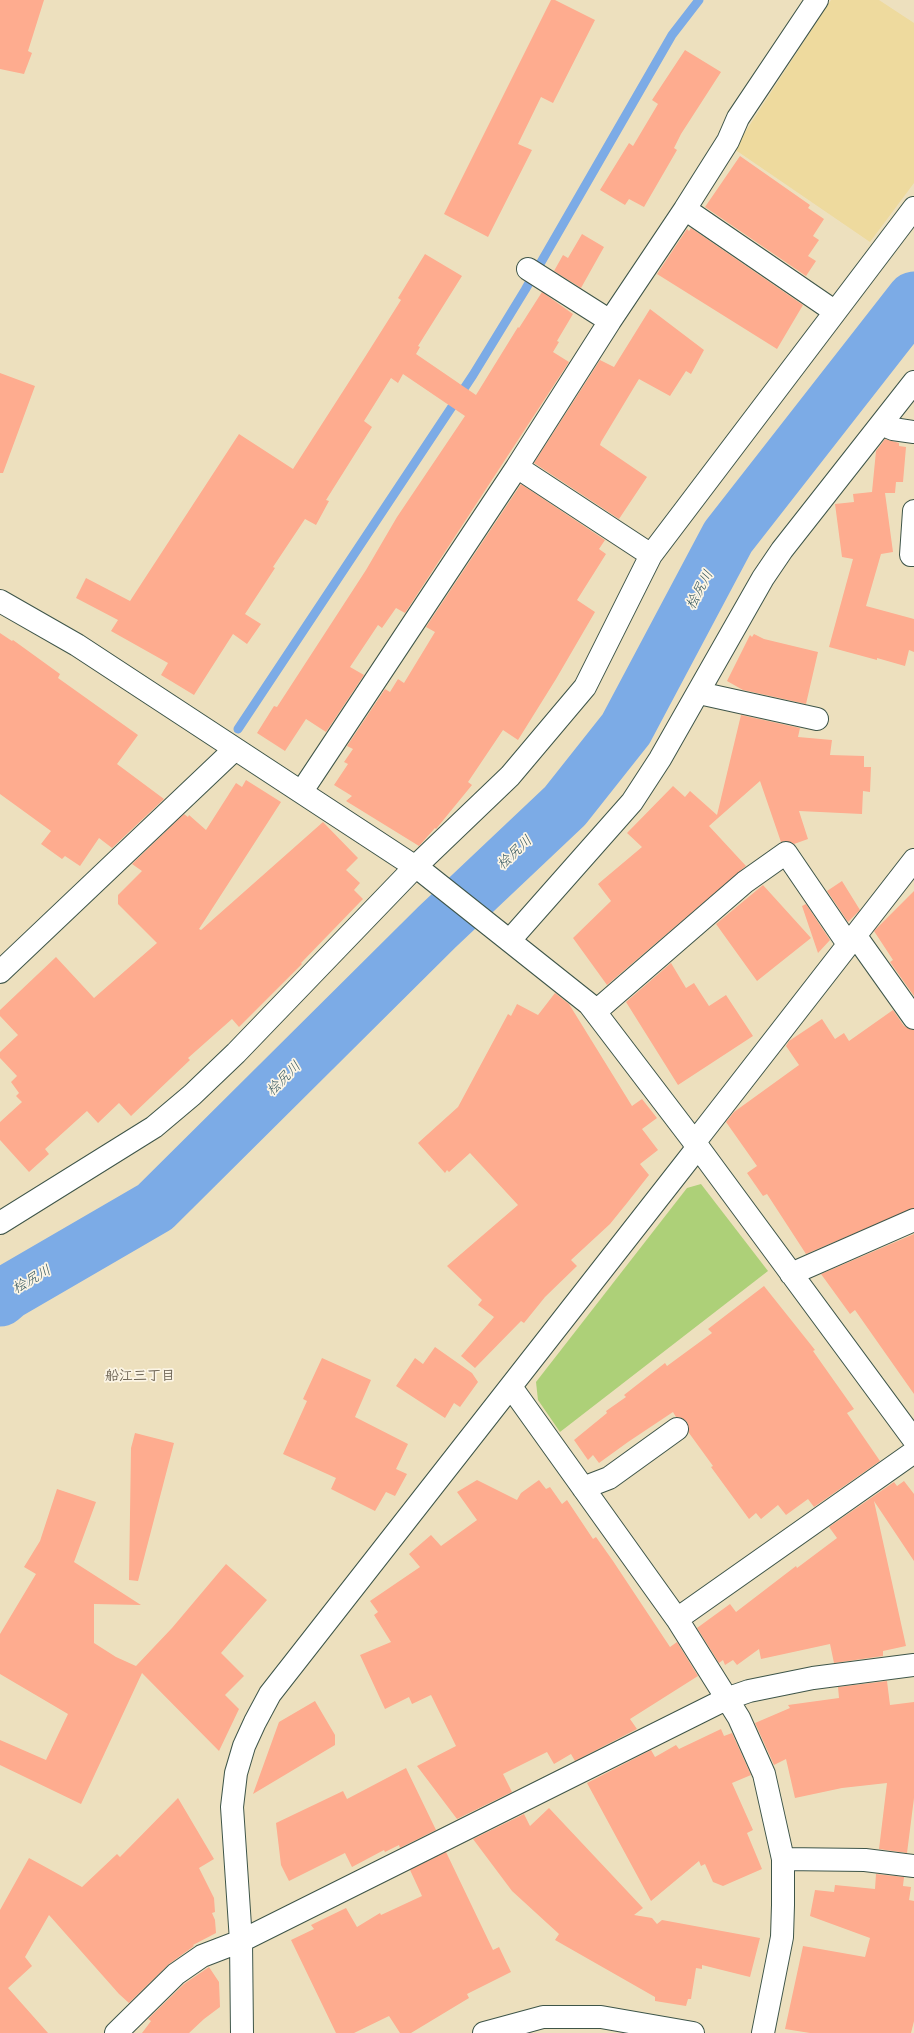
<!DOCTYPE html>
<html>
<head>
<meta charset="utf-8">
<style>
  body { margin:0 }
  canvas { display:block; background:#ede0be }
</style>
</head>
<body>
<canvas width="914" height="2033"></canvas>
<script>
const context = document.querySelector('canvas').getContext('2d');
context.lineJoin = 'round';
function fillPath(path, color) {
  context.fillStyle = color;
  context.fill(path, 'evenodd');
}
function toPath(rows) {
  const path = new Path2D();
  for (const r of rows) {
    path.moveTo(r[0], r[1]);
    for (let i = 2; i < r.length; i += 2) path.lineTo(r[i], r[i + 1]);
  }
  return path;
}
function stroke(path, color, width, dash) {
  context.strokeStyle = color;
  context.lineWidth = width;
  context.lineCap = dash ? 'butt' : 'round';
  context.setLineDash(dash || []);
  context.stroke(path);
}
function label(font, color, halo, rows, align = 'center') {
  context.font = font + ' "Balsamiq Sans","Klee One",sans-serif';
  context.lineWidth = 3.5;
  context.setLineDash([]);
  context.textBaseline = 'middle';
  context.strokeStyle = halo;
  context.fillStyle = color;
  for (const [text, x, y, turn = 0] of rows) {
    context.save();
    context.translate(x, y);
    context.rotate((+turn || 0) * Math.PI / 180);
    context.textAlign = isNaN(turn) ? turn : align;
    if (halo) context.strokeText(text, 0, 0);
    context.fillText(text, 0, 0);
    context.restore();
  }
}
fillPath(toPath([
  [701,1184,768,1271,560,1432,538,1400,536,1382,687,1188]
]), '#add078');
fillPath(toPath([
  [831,0,879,0,914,23,914,183,870,242,734,149]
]), '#eeda9e');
stroke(toPath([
  [238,729,473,375,525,290,672,35,699,0]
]), '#7cabe6', 9);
stroke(toPath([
  [0,1299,7,1293,155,1207,437,927,565,806,626,729,728,537,914,299]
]), '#7cabe6', 55);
fillPath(toPath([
  [0,0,44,0,28,51,32,53,24,74,0,69],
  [551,0,555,0,595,20,553,103,541,97,518,144,532,150,488,237,444,214],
  [685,50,721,72,681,134,674,148,677,150,644,207,629,199,625,205,600,190,629,143,633,146,658,104,652,100],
  [740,156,810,205,808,208,824,219,813,236,819,240,808,256,816,261,806,276,705,207],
  [691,228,803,305,777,349,657,274,687,229,689,231],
  [582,234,604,247,581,288,554,271,563,255,568,258],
  [425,254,462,276,418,346,420,347,416,354,476,395,518,327,519,328,542,292,573,314,557,341,559,342,553,352,569,362,405,613,396,608,382,628,378,625,350,667,364,675,326,732,306,719,285,751,257,733,274,706,277,707,366,570,397,517,465,416,403,374,398,383,391,378,364,421,372,427,326,500,329,501,316,525,305,519,273,567,275,568,245,614,261,624,247,644,233,634,194,695,161,675,168,663,111,631,118,620,76,598,86,578,130,601,239,434,293,469,365,357,401,300,398,298],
  [650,309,704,350,691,374,686,371,670,396,639,379,601,442,600,445,647,477,619,519,534,463,600,360,614,367],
  [0,373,35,386,3,473,0,473],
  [885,439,899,443,899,446,906,447,903,482,896,482,895,493,885,493,893,552,881,554,866,606,914,619,914,652,909,650,905,666,877,658,877,660,829,647,853,559,842,557,835,504,854,502,853,494,872,492,876,451],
  [521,484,605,540,599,549,606,554,577,600,595,612,556,679,518,740,503,730,468,782,472,785,436,829,435,828,419,846,346,801,352,796,334,785,348,764,344,762,353,749,347,746,385,689,390,692,398,679,404,683,435,632,426,627],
  [0,633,12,641,13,640,60,674,58,678,138,735,117,764,164,799,112,848,99,838,80,866,65,856,62,859,41,844,51,831,0,794],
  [754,634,764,639,818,652,806,704,743,690,727,681,750,635,752,637],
  [741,715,800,728,798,737,832,740,830,755,864,756,864,767,871,767,870,792,863,791,862,814,799,811,808,839,794,844,785,841,781,842,760,781,709,826,746,866,607,985,573,938,611,901,598,884,642,847,627,833,673,786,685,797,690,791,717,815],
  [246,780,281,802,199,929,201,930,323,822,358,858,346,870,360,883,354,890,363,899,301,963,302,964,239,1027,232,1019,188,1058,190,1060,131,1116,119,1103,98,1123,87,1111,45,1149,49,1154,29,1172,0,1140,0,1122,22,1102,16,1096,19,1093,11,1082,17,1076,0,1058,0,1052,18,1035,0,1016,0,1010,56,957,94,998,157,943,118,904,118,895,142,871,132,864,184,814,188,817,189,815,206,830,236,783,242,787],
  [842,881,860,910,848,922,827,891],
  [763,885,811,938,757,981,716,924],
  [914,891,914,996,890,962,893,960,874,931],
  [806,904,830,940,818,953,802,906],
  [671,963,686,988,694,983,709,1006,726,995,753,1036,678,1085,626,1002],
  [555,993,569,1004,632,1106,642,1099,657,1118,642,1129,658,1150,640,1164,649,1175,627,1203,610,1224,571,1260,577,1266,545,1297,524,1323,521,1321,475,1368,461,1356,494,1317,478,1305,482,1300,447,1266,518,1205,470,1153,449,1172,447,1170,445,1173,418,1143,458,1107,508,1014,511,1016,517,1004,538,1015],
  [893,1010,904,1026,914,1030,914,1208,806,1254,767,1194,763,1196,747,1173,757,1166,726,1122,734,1112,799,1065,786,1046,789,1041,822,1019,835,1039,844,1033,849,1041],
  [914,1234,914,1394,855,1310,850,1314,821,1274],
  [764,1286,815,1350,813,1351,854,1409,847,1413,880,1461,814,1507,808,1499,786,1515,778,1505,761,1519,756,1513,749,1519,711,1467,713,1466,689,1433,687,1422,682,1418,676,1417,673,1412,628,1442,599,1463,593,1455,588,1460,574,1440,607,1413,606,1411,626,1397,624,1395,665,1363,667,1366,712,1333,708,1329],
  [435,1347,472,1373,478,1382,460,1407,454,1403,445,1418,396,1386,415,1358,423,1364],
  [322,1358,371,1380,355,1417,408,1444,396,1469,407,1474,395,1496,386,1492,375,1511,331,1489,336,1478,283,1454,307,1401,303,1399],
  [135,1433,174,1443,138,1581,129,1580,131,1448],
  [477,1480,517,1500,521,1493,539,1480,546,1489,550,1487,562,1504,567,1500,593,1539,596,1537,613,1561,670,1647,677,1642,698,1676,630,1719,637,1729,575,1761,571,1754,554,1764,547,1752,503,1774,512,1792,457,1819,417,1766,456,1746,431,1695,412,1704,409,1697,385,1709,360,1655,391,1642,374,1615,378,1612,370,1601,420,1567,409,1554,431,1535,441,1546,477,1520,457,1492],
  [904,1481,914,1494,914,1561,874,1501,906,1646,883,1651,883,1656,834,1663,830,1644,761,1659,759,1649,737,1665,733,1660,725,1665,723,1660,719,1663,697,1628,730,1604,736,1612,796,1566,797,1568,837,1538,829,1527,894,1482,897,1486],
  [57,1489,96,1502,74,1562,141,1605,94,1604,94,1643,116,1657,136,1666,172,1628,226,1564,267,1600,221,1653,244,1676,225,1695,239,1709,219,1751,142,1673,81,1804,0,1765,0,1740,46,1760,68,1714,0,1674,0,1634,36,1574,24,1567,40,1541],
  [887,1681,890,1705,914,1702,914,1798,907,1853,879,1849,887,1783,842,1788,795,1798,786,1759,774,1765,755,1723,790,1708,788,1705,839,1698,838,1687],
  [315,1701,335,1735,335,1745,253,1794,279,1722],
  [721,1729,724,1736,732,1733,751,1775,732,1783,753,1830,747,1833,762,1869,723,1886,713,1882,705,1864,701,1866,699,1861,651,1901,587,1783,651,1750,655,1757,676,1745,679,1749],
  [406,1768,436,1830,400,1848,399,1845,385,1852,384,1850,352,1867,345,1853,289,1881,281,1865,276,1823,343,1791,347,1799],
  [178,1798,214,1859,199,1868,214,1898,215,1912,212,1913,215,1920,216,1933,193,1945,194,1946,169,1964,129,2003,119,1994,49,1915,25,1957,32,1966,8,1988,48,2033,0,2033,0,1910,29,1858,82,1887,117,1854,120,1857],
  [549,1808,643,1908,634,1915,652,1918,657,1924,662,1920,760,1938,750,1977,702,1965,702,1969,696,1968,691,1999,688,1999,686,2006,655,2001,655,1997,555,1940,559,1934,512,1891,473,1839,524,1814,530,1826],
  [446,1852,493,1950,499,1947,511,1972,467,1994,469,1998,411,2033,400,2033,389,2016,354,2033,336,2033,291,1940,314,1929,311,1925,346,1908,357,1927,380,1913,381,1915,422,1896,410,1870],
  [876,1874,904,1877,903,1886,911,1887,909,1900,914,1901,914,2021,911,2033,810,2033,785,2029,803,1946,865,1957,870,1938,810,1916,815,1890,834,1892,835,1885,875,1889],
  [209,1967,219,1982,220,2007,204,2019,189,2033,142,2033,151,2021,148,2019,184,1984]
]), '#feac8f');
const minor = toPath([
  [685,209,728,141,738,118,817,0],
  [528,269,610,321],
  [881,424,893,429,914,432],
  [517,467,610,321,685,209,834,311],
  [914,511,911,555,914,555],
  [0,601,77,645,423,872,589,1004,698,1147,914,1440],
  [699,693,817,719],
  [302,791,517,467,651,555],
  [855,935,914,1018],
  [510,940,632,802,660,759,763,578,782,550,914,382],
  [0,972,235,749],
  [595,1012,745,882,786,853,848,944],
  [694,1143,914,860],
  [0,1223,154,1127,192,1095,236,1053,415,867,510,776,585,687,651,555,914,208],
  [791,1274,914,1220],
  [511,1387,677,1619,739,1718,764,1774,783,1859,783,1905,782,1937,763,2033],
  [583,1488,609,1478,677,1429],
  [677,1619,914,1452],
  [783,1859,865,1860,914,1866],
  [116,2033,176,1974,202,1956,241,1941,726,1699,749,1691,813,1678,914,1665],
  [242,2033,241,1941,232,1807,236,1773,244,1746,255,1722,270,1694,698,1147],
  [484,2033,543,2017,601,2017,693,2033]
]);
stroke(minor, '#3e5549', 24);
stroke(minor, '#fff', 22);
label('italic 14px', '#365860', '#fcf5e5', [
  ["桧尻川",700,590,-62],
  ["桧尻川",515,853,-43],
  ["桧尻川",284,1079,-45],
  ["桧尻川",32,1280,-30]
]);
label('bold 14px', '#6d6454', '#fcf5e5', [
  ["船江三丁目",140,1376]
]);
</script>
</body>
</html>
